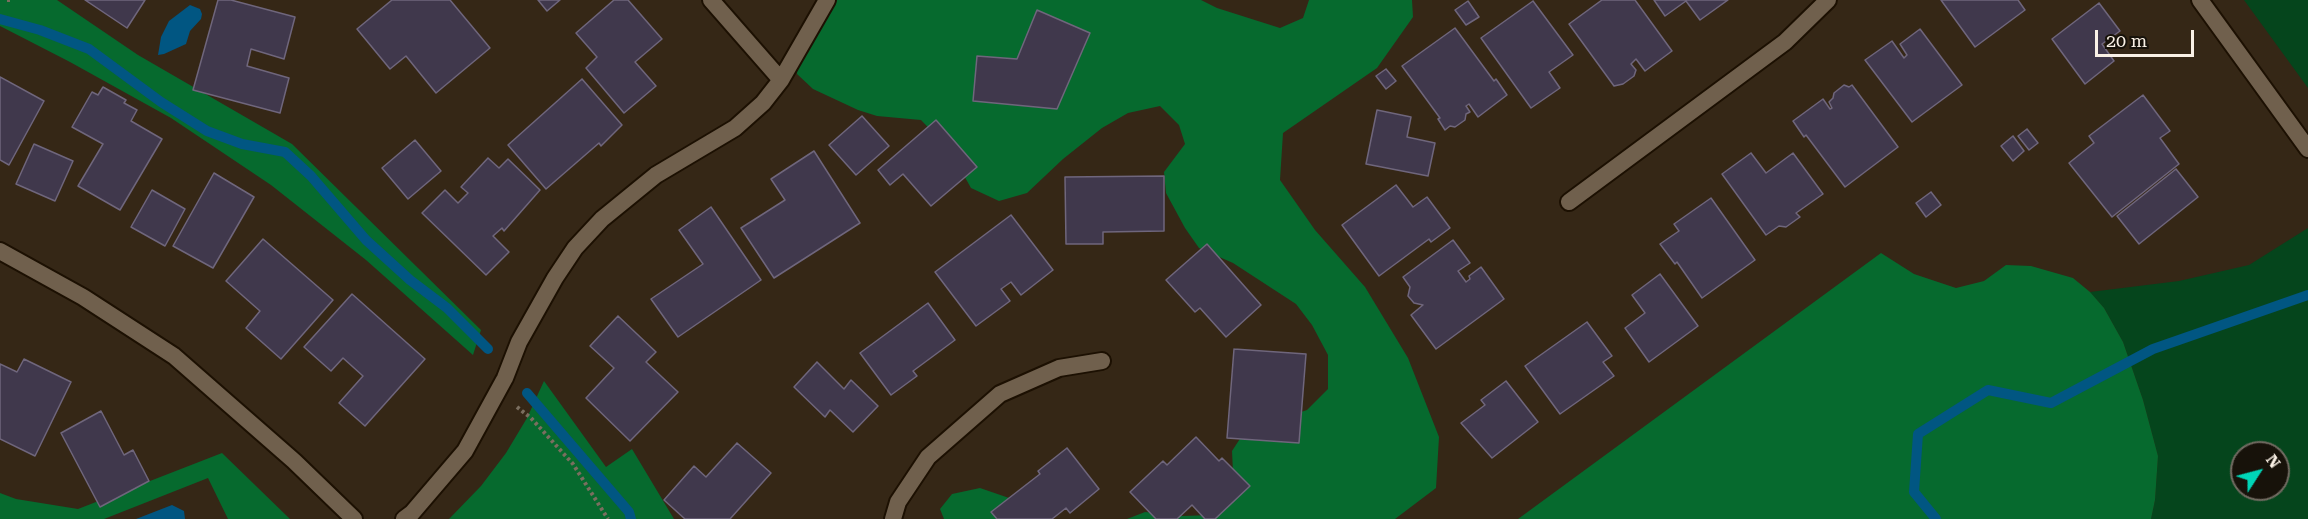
<!DOCTYPE html>
<html>
<head>
<meta charset="utf-8">
<style>
  body { margin:0 }
  #map { position:relative; width:2308px; height:519px; overflow:hidden; background:#352716; font-family:"Roboto Serif",serif }
  canvas { display:block }
  .north { position:absolute; left:2230px; top:441px; width:60px; height:60px; box-sizing:border-box; background:#17120a; border:2px solid #726b62; border-radius:50%; rotate:54deg; font-size:16px; font-weight:700; line-height:24px; text-align:center; color:#faf1e6 }
  .north::after { content:''; display:block; margin:auto; width:21px; height:27px; background:#00d5b7; clip-path:polygon(50% 0,100% 100%,50% 72%,0 100%) }
  .scale { position:absolute; left:2095px; top:30px; width:99px; height:27px; box-sizing:border-box; border:3px solid #faf1e6; border-top:0; padding-left:8px; font-size:18px; line-height:21px; white-space:nowrap; color:#faf1e6; -webkit-text-stroke:4px #17120a; paint-order:stroke }
</style>
</head>
<body>
<div id="map">
<canvas width="2308" height="519"></canvas>
<div class="north">N</div>
<div class="scale">20 m</div>
</div>
<script>
const context = document.querySelector('canvas').getContext('2d');
context.lineJoin = 'round';
function fillPath(path, color) {
  context.fillStyle = color;
  context.fill(path, 'evenodd');
}
function toPath(rows) {
  const path = new Path2D();
  for (const r of rows) {
    path.moveTo(r[0], r[1]);
    for (let i = 2; i < r.length; i += 2) path.lineTo(r[i], r[i + 1]);
  }
  return path;
}
function stroke(path, color, width, dash) {
  context.strokeStyle = color;
  context.lineWidth = width;
  context.lineCap = dash ? 'butt' : 'round';
  context.setLineDash(dash || []);
  context.stroke(path);
}
fillPath(toPath([
  [2244,0,2308,0,2308,88],
  [2308,228,2308,519,2151,519,2155,500,2158,456,2143,400,2123,342,2104,308,2090,292,2179,281,2249,265],
  [2242,453,2278,453,2278,489,2242,489]
]), '#05451c');
fillPath(toPath([
  [0,0,57,0,138,55,292,144,481,330,473,355,366,260,271,185,171,118,70,62,0,26],
  [818,0,1201,0,1217,8,1280,28,1303,18,1309,0,1412,0,1413,17,1377,68,1283,133,1280,180,1315,230,1365,287,1408,358,1439,437,1436,488,1395,519,1127,519,1145,512,1183,516,1212,515,1234,493,1232,451,1245,431,1307,410,1328,389,1328,355,1312,325,1296,304,1233,263,1199,248,1185,228,1166,193,1164,172,1185,144,1179,125,1160,106,1128,113,1102,128,1063,159,1027,193,999,201,971,188,949,149,921,120,877,116,858,110,813,89,797,74,798,37],
  [1881,253,1914,274,1956,288,1984,281,2006,265,2031,266,2073,278,2090,292,2104,308,2123,342,2143,400,2158,456,2155,500,2151,519,1518,519],
  [544,381,606,467,632,449,674,519,449,519,481,486,506,453,527,418],
  [222,453,290,519,228,519,208,478,104,519,0,519,0,493,16,499,78,509],
  [980,488,1012,499,1032,519,944,519,940,509,952,494]
]), '#066a2e');
fillPath(toPath([
  [190,5,200,9,202,14,201,19,190,31,186,44,164,54,158,55,161,37,169,21],
  [172,505,184,511,185,519,136,519]
]), '#015682');
stroke(toPath([
  [0,19,40,30,89,49,161,102,207,131,242,144,285,152,311,176,366,240,410,280,447,308,488,349],
  [527,393,629,512,631,519],
  [1936,519,1914,492,1918,434,1988,390,2051,403,2153,349,2308,295]
]), '#015682', 10);
const building = toPath([
  [85,0,145,0,127,28,85,0],
  [218,0,231,0,295,17,284,59,251,49,247,66,289,78,280,113,193,90,218,0],
  [392,0,450,0,490,48,436,93,406,56,390,69,357,29,392,0],
  [538,0,560,0,547,11,538,0],
  [614,0,628,0,662,39,635,62,656,86,624,113,586,68,597,57,576,33,614,0],
  [1602,0,1635,0,1672,51,1645,71,1636,59,1631,64,1636,70,1634,76,1623,84,1614,86,1569,24,1602,0],
  [1654,0,1728,0,1700,20,1686,1,1665,16,1654,0],
  [1941,0,2018,0,2025,10,1975,47,1941,0],
  [1468,1,1479,17,1466,25,1455,10,1468,1],
  [1533,1,1573,55,1549,72,1560,88,1531,108,1481,38,1533,1],
  [2099,3,2120,31,2102,44,2114,61,2085,84,2052,39,2099,3],
  [1037,10,1090,33,1057,109,973,101,977,56,1017,59,1037,10],
  [1455,28,1494,81,1496,79,1507,95,1478,117,1469,104,1466,106,1470,112,1466,114,1465,120,1455,127,1450,126,1445,130,1438,119,1440,118,1402,66,1455,28],
  [1920,29,1962,85,1912,122,1865,60,1892,41,1904,58,1907,55,1900,44,1920,29],
  [1386,69,1396,81,1386,89,1376,76,1386,69],
  [0,77,44,101,9,165,0,160,0,77],
  [582,79,622,125,601,146,599,143,546,189,508,145,582,79],
  [1844,85,1849,87,1852,85,1898,147,1845,187,1806,135,1804,137,1793,121,1823,99,1830,109,1832,108,1829,102,1833,98,1834,93,1844,85],
  [103,87,126,100,124,103,137,110,131,121,162,139,120,210,78,186,103,144,72,127,92,92,98,95,103,87],
  [2143,95,2170,131,2160,138,2179,164,2112,217,2069,163,2094,143,2089,136,2143,95],
  [1377,110,1411,117,1407,137,1435,143,1428,176,1366,164,1377,110],
  [862,116,889,146,856,175,829,145,862,116],
  [936,120,977,167,931,206,903,174,890,185,878,170,936,120],
  [2027,129,2038,143,2029,150,2018,136,2027,129],
  [2013,136,2024,151,2013,161,2001,146,2013,136],
  [415,140,441,171,408,199,382,168,415,140],
  [34,144,73,161,55,201,16,184,34,144],
  [814,151,860,223,774,278,741,228,785,200,771,179,814,151],
  [1751,153,1766,173,1793,153,1823,194,1796,213,1800,217,1786,227,1779,226,1766,235,1722,174,1751,153],
  [488,158,499,168,508,159,540,190,504,231,502,228,493,236,509,252,486,275,422,213,445,190,458,203,468,193,461,187,488,158],
  [2176,169,2198,197,2139,244,2117,216,2176,169],
  [214,173,254,197,213,268,173,246,214,173],
  [1164,176,1164,231,1103,232,1103,244,1066,244,1065,177,1164,176],
  [1396,185,1413,207,1427,197,1450,228,1431,242,1429,239,1379,276,1342,225,1396,185],
  [152,190,185,209,165,246,131,227,152,190],
  [1931,192,1941,205,1926,217,1916,203,1931,192],
  [1711,198,1755,260,1702,298,1677,262,1675,264,1660,244,1679,231,1674,224,1711,198],
  [711,207,761,280,678,337,651,299,703,264,679,230,711,207],
  [1011,215,1053,270,1021,295,1011,282,1001,289,1010,301,976,326,935,272,1011,215],
  [263,239,333,300,281,359,246,328,260,311,226,281,263,239],
  [1453,240,1470,263,1458,271,1466,282,1470,279,1469,276,1481,267,1504,299,1436,349,1411,315,1423,305,1414,303,1408,296,1410,287,1403,277,1453,240],
  [1207,244,1261,305,1226,337,1200,308,1195,312,1166,280,1207,244],
  [1660,274,1698,326,1649,362,1625,328,1645,313,1632,295,1660,274],
  [352,294,425,359,365,426,339,403,363,376,343,358,331,371,304,347,352,294],
  [928,303,955,340,913,371,917,376,891,395,860,353,928,303],
  [618,316,656,352,646,362,678,392,630,441,586,398,614,368,590,346,618,316],
  [1587,322,1612,356,1603,362,1614,376,1560,414,1525,366,1587,322],
  [1234,349,1306,354,1299,443,1227,438,1234,349],
  [24,359,71,382,35,456,0,439,0,364,17,372,24,359],
  [817,362,844,389,851,380,878,406,853,432,830,410,825,417,794,387,817,362],
  [1506,381,1538,422,1492,458,1461,423,1485,405,1481,400,1506,381],
  [101,411,124,455,133,450,149,481,100,507,61,433,101,411],
  [1196,437,1219,461,1222,458,1250,486,1215,519,1205,519,1192,505,1177,519,1156,519,1130,492,1163,461,1167,465,1196,437],
  [737,443,771,473,730,519,685,519,664,500,694,466,706,477,737,443],
  [1067,448,1099,489,1070,513,1066,508,1052,519,997,519,991,512,1040,474,1038,471,1067,448]
]);
fillPath(building, '#40384c');
stroke(building, '#6f667c', 1.5);
const minor = toPath([
  [711,0,781,80],
  [2200,0,2308,149],
  [1569,202,1785,42,1828,0],
  [0,251,83,297,174,356,294,461,354,519],
  [404,519,412,513,465,451,505,378,519,342,555,278,575,248,602,219,656,175,735,128,763,103,781,80,827,0],
  [893,519,898,502,928,457,1000,394,1059,368,1102,361]
]);
stroke(minor, '#1c1002', 20);
stroke(toPath([
  [7,0,12,0],
  [517,407,531,418,573,464,608,519]
]), '#7a6e5f', 4, [3, 3]);
stroke(minor, '#70604d', 16);
</script>
</body>
</html>
